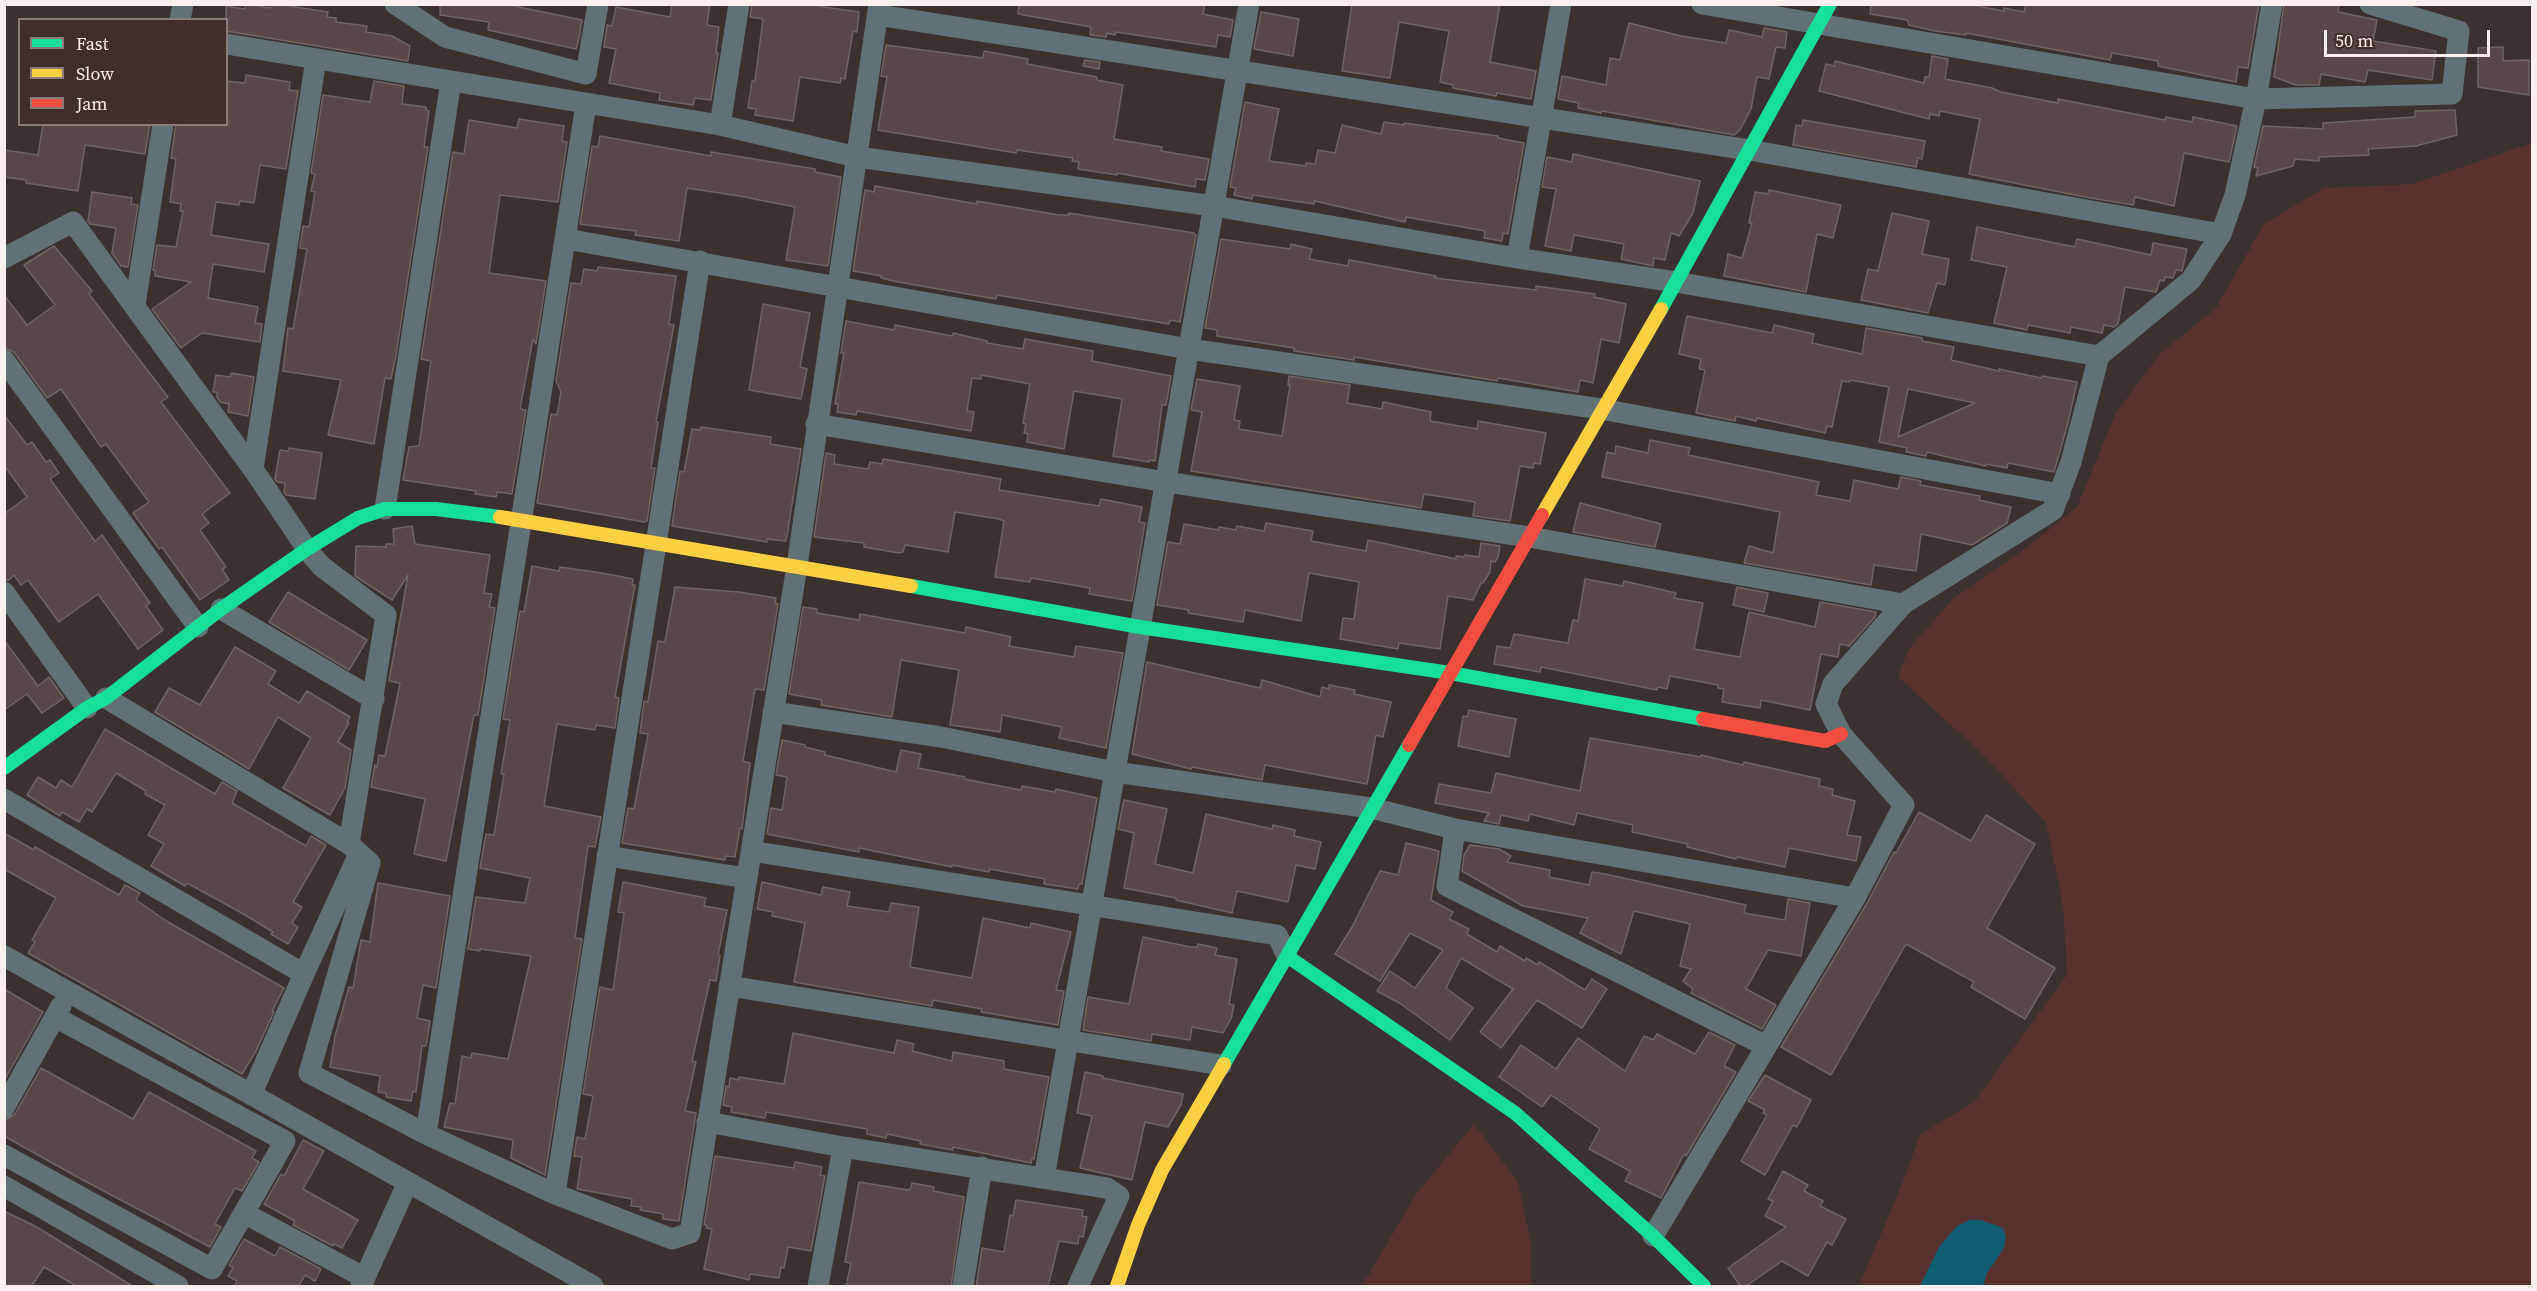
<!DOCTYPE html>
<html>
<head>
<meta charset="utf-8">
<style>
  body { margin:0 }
  #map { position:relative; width:2537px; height:1291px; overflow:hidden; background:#3b3230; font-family:"Source Serif 4",serif }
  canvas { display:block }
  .frame { position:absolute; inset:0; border:6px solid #fcf0ef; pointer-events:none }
  .legend { position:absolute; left:18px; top:18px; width:210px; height:108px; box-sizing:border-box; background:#3f2e2c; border:2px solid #8b7c7a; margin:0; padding:8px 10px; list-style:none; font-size:18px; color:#fcf0ef }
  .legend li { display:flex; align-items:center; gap:12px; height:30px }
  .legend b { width:30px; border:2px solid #8b7c7a }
  .scale { position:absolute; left:2324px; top:30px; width:166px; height:27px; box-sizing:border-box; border:3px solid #fcf0ef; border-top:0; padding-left:8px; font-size:18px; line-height:21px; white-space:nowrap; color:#fcf0ef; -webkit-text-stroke:4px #3f2e2c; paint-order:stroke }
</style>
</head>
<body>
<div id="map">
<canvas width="2537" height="1291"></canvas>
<div class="frame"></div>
<ul class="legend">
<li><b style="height:8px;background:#16e098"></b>Fast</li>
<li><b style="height:8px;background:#ffcf43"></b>Slow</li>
<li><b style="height:8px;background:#f24e42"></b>Jam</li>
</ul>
<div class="scale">50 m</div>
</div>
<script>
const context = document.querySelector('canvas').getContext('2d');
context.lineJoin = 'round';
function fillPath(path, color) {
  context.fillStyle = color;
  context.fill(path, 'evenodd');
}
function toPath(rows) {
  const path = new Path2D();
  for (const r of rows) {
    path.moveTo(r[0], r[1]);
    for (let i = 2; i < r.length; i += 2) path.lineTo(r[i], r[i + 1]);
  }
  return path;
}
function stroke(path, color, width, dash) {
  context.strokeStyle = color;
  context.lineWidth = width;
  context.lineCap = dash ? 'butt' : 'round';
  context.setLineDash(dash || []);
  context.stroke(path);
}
fillPath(toPath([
  [2532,143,2532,1286,1986,1286,1984,1278,1929,1286,1859,1286,1901,1187,1920,1135,1974,1102,2067,975,2063,903,2046,823,1984,755,1898,677,1908,650,1954,598,2026,548,2077,507,2116,413,2160,354,2216,308,2264,224,2325,188,2413,184],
  [1474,1124,1518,1182,1531,1244,1531,1286,1362,1286,1417,1193]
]), '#593230');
fillPath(toPath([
  [1969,1220,1981,1220,2003,1228,2006,1237,2004,1248,1987,1273,1983,1286,1920,1286,1939,1247,1957,1226]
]), '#0e5d72');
const building = toPath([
  [246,4,270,8,270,4,276,4,328,12,327,17,336,18,336,22,367,26,366,32,392,36,410,46,408,61,226,31,226,6,245,9,246,4],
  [440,4,504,4,582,20,578,43,576,49,488,30,489,22,440,15,440,4],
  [672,4,710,4,707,25,719,27,716,53,718,53,711,100,695,98,693,105,659,100,660,93,609,83,616,49,604,47,607,25,612,26,616,7,670,17,672,4],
  [752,4,804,4,859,12,857,32,853,31,845,79,841,78,840,83,800,77,793,121,755,115,756,109,748,108,752,81,755,81,763,19,750,17,752,4],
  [1019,4,1205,4,1203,14,1233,20,1230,37,1218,35,1216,47,1116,32,1115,35,1107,33,1106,37,1090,35,1091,27,1018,14,1019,4],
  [1352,4,1500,4,1490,62,1536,71,1531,99,1497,93,1496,96,1453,88,1453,85,1440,82,1449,31,1399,22,1390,78,1342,71,1352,4],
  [1871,4,1966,4,2004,11,2004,8,2024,12,2026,4,2259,4,2248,68,2238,67,2236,82,2158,66,2158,61,2112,53,2110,60,1966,33,1966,35,1935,31,1909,25,1907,20,1870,14,1871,4],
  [2284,4,2339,4,2338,12,2377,20,2373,41,2436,51,2432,80,2368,70,2365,82,2321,74,2319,85,2296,85,2274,77,2284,4],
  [1261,12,1299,19,1293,56,1254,49,1261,12],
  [1629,23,1681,36,1726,43,1729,30,1762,37,1764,28,1787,32,1785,48,1776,47,1769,79,1757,77,1751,109,1740,130,1734,135,1602,111,1601,113,1578,108,1579,103,1558,99,1562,76,1606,85,1610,58,1620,60,1629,23],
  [886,45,983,58,984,51,1028,59,1027,64,1097,77,1097,80,1123,85,1114,139,1162,147,1161,151,1209,159,1205,180,1196,179,1195,187,1117,173,1117,175,1078,169,1079,162,1072,161,1073,158,1017,150,1016,153,878,130,887,77,881,76,886,45],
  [2503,47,2503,61,2529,60,2529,95,2478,87,2478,48,2503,47],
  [1932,56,1948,59,1945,79,1992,88,2001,92,2058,103,2058,99,2165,120,2166,117,2192,122,2193,117,2237,126,2229,162,2184,153,2174,206,2135,197,2133,205,2085,197,1969,174,1980,119,1940,111,1939,116,1930,114,1929,119,1819,91,1826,64,1834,66,1835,61,1924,83,1925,77,1929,77,1932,56],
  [1085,60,1100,62,1099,69,1083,66,1085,60],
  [246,75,290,82,289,90,298,91,286,169,260,165,254,203,240,201,239,205,216,202,211,235,269,244,264,272,213,264,208,298,258,307,255,323,262,324,260,342,202,333,181,348,152,309,191,282,155,276,155,271,153,270,157,245,176,247,183,211,180,211,181,204,170,202,176,159,171,158,176,124,226,124,226,81,245,83,246,75],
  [374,81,404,86,402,104,426,107,426,110,429,111,424,147,428,147,396,355,391,379,385,378,374,444,328,435,341,380,283,371,288,328,293,329,307,249,300,248,303,226,309,227,315,192,311,191,315,174,311,173,323,95,370,102,374,81],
  [1245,102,1279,109,1269,161,1306,166,1306,163,1315,164,1318,150,1335,153,1342,125,1381,134,1384,122,1404,125,1404,123,1498,136,1498,138,1524,143,1508,234,1503,233,1502,241,1484,238,1485,231,1406,217,1405,222,1315,201,1314,204,1253,195,1252,199,1234,195,1236,188,1230,187,1245,102],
  [2455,110,2457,135,2416,146,2368,149,2369,155,2319,157,2319,161,2295,159,2293,166,2256,176,2258,168,2254,167,2263,126,2323,129,2323,123,2415,117,2415,111,2455,110],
  [519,119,564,126,562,141,567,142,558,202,500,195,489,273,546,281,536,344,533,339,520,409,526,410,512,494,497,492,496,497,475,494,476,491,403,480,409,447,419,446,431,361,421,359,453,152,464,154,469,120,517,128,519,119],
  [1803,120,1925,141,1922,159,1918,158,1916,167,1793,145,1796,125,1802,126,1803,120],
  [43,124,150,124,145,154,85,145,78,191,26,183,26,180,4,177,4,150,38,155,43,124],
  [600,136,711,156,711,152,815,169,815,172,841,177,828,266,786,260,795,207,739,196,687,188,679,241,635,235,636,231,580,224,592,146,598,147,600,136],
  [1573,154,1700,181,1693,213,1679,236,1671,233,1665,260,1654,258,1653,266,1621,259,1624,244,1574,235,1571,251,1545,246,1556,189,1542,187,1547,157,1572,162,1573,154],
  [875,186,977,204,977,201,1059,215,1069,215,1069,213,1194,233,1196,235,1180,322,1170,320,1169,324,997,295,996,299,898,282,881,278,882,276,853,271,865,190,874,192,875,186],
  [1769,190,1841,205,1833,238,1817,234,1806,292,1724,276,1728,254,1742,258,1752,223,1749,223,1755,192,1768,194,1769,190],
  [92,192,132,198,131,204,138,205,128,267,121,266,112,253,116,228,90,224,88,221,92,192],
  [1892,213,1929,221,1922,254,1949,259,1945,285,1937,283,1928,313,1861,300,1868,269,1878,271,1892,213],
  [1977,227,2075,247,2077,239,2151,255,2153,243,2187,249,2182,271,2176,270,2173,278,2165,277,2164,281,2160,280,2156,292,2125,287,2118,324,2114,327,2104,325,2102,333,2071,327,2070,333,2028,325,2027,330,1994,323,2007,267,1971,260,1977,227],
  [1221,239,1290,249,1291,244,1312,249,1309,259,1348,266,1349,260,1436,276,1435,278,1536,290,1536,286,1595,294,1594,297,1626,304,1619,343,1601,339,1593,383,1580,380,1578,392,1498,378,1497,381,1354,357,1354,360,1294,351,1294,348,1217,336,1217,330,1205,328,1221,239],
  [54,246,92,291,89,294,168,397,161,402,230,493,202,514,209,523,200,530,226,567,222,569,229,580,200,600,162,547,159,549,133,513,149,502,106,444,101,447,61,389,47,398,14,352,4,348,4,295,27,325,55,305,24,265,54,246],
  [598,267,676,276,669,324,674,325,656,422,658,422,651,468,655,468,647,521,644,522,537,503,551,414,557,415,561,392,556,381,571,283,581,284,584,269,597,271,598,267],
  [763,304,810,313,800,367,807,369,801,399,749,390,763,304],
  [1687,316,1772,333,1774,325,1814,334,1812,343,1862,354,1866,328,1922,338,1922,341,1954,347,1951,360,1999,371,1999,369,2041,378,2042,376,2077,382,2068,423,2054,472,2008,463,2007,468,1986,464,1986,466,1927,452,1926,456,1906,452,1907,448,1879,442,1889,387,1850,380,1849,382,1842,381,1832,427,1827,426,1825,433,1757,418,1756,421,1736,416,1735,421,1696,413,1705,370,1699,369,1701,359,1679,354,1687,316],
  [1908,389,1975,403,1898,437,1908,389],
  [846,321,894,330,895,325,952,336,953,333,987,341,987,343,1023,349,1025,339,1093,351,1092,361,1171,376,1166,405,1162,405,1155,461,1149,460,1149,462,1113,456,1122,399,1074,391,1064,449,1027,442,1028,434,1024,433,1026,424,1023,423,1030,384,981,375,981,379,972,378,967,411,974,412,971,431,857,411,856,415,837,412,838,404,835,404,844,353,841,353,846,321],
  [231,373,254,377,248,416,228,412,229,404,220,402,217,397,217,392,213,392,216,375,230,377,231,373],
  [1289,376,1350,385,1347,403,1382,409,1383,402,1431,412,1430,421,1477,429,1478,421,1546,433,1540,464,1534,463,1533,468,1520,466,1510,521,1473,516,1475,502,1424,494,1421,508,1191,471,1202,412,1191,410,1197,379,1240,386,1234,420,1240,421,1239,429,1282,436,1290,385,1288,385,1289,376],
  [4,415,27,445,32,442,46,462,50,460,59,473,50,479,95,541,102,535,150,603,146,606,163,630,138,649,98,594,59,622,28,580,21,585,14,575,9,580,4,580,4,514,27,497,4,465,4,415],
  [701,427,771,437,770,444,801,449,786,541,767,539,767,542,672,526,680,471,684,472,692,429,700,430,701,427],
  [1650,440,1690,448,1688,455,1819,482,1816,495,1850,501,1854,480,1898,489,1901,477,1921,481,1920,485,1980,496,1979,500,2011,507,2007,523,1972,545,1921,534,1916,571,1874,565,1871,585,1744,563,1749,546,1773,553,1780,512,1602,477,1607,452,1615,454,1616,446,1648,453,1650,440],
  [289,448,322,453,315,499,286,495,284,492,285,483,277,482,275,479,280,450,288,451,289,448],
  [826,453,835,455,834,464,868,469,870,462,882,464,883,459,895,461,1001,479,999,490,1099,506,1101,499,1142,507,1139,522,1145,523,1132,601,1089,594,1090,588,1031,578,1030,582,995,577,1004,521,999,519,955,512,948,552,905,545,903,552,899,553,864,547,864,543,814,537,826,453],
  [1580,503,1661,524,1655,547,1573,532,1580,503],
  [1266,523,1313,531,1311,541,1366,551,1368,540,1456,559,1456,556,1464,557,1465,555,1479,557,1481,543,1500,546,1498,557,1495,562,1491,561,1490,572,1483,583,1481,583,1473,600,1448,596,1440,649,1399,643,1398,649,1340,639,1343,618,1354,619,1359,582,1309,573,1301,621,1245,610,1243,622,1188,613,1189,610,1157,605,1168,542,1180,544,1184,524,1218,530,1219,527,1236,530,1237,526,1264,531,1266,523],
  [412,526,415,544,490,555,484,593,492,594,489,607,495,608,478,715,474,715,446,861,414,854,425,799,371,787,375,765,377,767,379,755,385,756,400,683,389,681,408,575,392,600,355,576,356,546,386,547,386,544,394,544,393,529,412,526],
  [532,566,559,571,560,567,602,573,633,579,632,585,635,585,615,697,619,698,615,728,596,725,595,730,557,724,544,806,601,817,595,847,588,846,575,938,582,939,545,1175,511,1158,513,1140,444,1127,450,1103,455,1104,462,1056,471,1058,472,1053,508,1059,531,956,480,949,480,951,468,949,476,897,525,903,530,878,480,868,486,834,494,835,504,774,501,774,510,720,503,719,520,611,524,612,532,566],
  [1585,579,1623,586,1624,581,1676,593,1674,598,1703,603,1694,649,1740,657,1749,612,1815,627,1820,602,1876,612,1875,617,1849,646,1840,644,1838,657,1821,654,1810,710,1761,700,1760,708,1722,702,1724,689,1718,688,1718,685,1670,676,1667,689,1658,687,1657,690,1541,667,1540,672,1494,664,1497,646,1510,648,1514,634,1568,643,1573,620,1578,621,1585,579],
  [675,587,739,592,776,598,775,603,778,604,764,690,755,689,743,761,750,763,742,829,740,828,735,857,726,856,725,860,622,843,628,808,634,809,648,734,640,733,644,701,648,702,658,641,665,642,675,587],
  [1737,587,1768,593,1764,612,1733,605,1737,587],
  [288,592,367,640,349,670,269,622,288,592],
  [803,607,817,609,817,613,859,620,860,614,965,633,966,627,1011,637,1009,646,1074,657,1076,646,1123,653,1106,748,1059,738,1062,727,1002,715,1000,732,950,725,959,670,901,660,892,717,821,705,822,700,789,694,803,607],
  [4,640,38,686,49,677,64,698,42,713,27,694,4,710,4,640],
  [235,647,276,671,268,684,299,703,307,691,350,717,347,722,349,723,338,742,351,750,345,788,330,815,283,788,311,738,278,717,249,769,155,712,169,688,200,705,235,647],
  [1147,662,1260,688,1262,680,1320,697,1322,687,1329,689,1329,685,1355,690,1354,694,1391,702,1383,737,1376,735,1367,784,1265,765,1262,780,1192,767,1191,769,1132,754,1147,662],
  [1469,710,1516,719,1509,757,1458,746,1463,716,1467,717,1469,710],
  [105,729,215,794,222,782,237,791,232,803,306,846,311,836,326,845,293,902,302,907,292,923,298,927,288,944,271,934,273,932,240,912,187,883,185,886,151,866,164,844,148,835,165,805,145,794,146,791,116,773,92,812,87,809,79,822,62,812,60,816,27,795,38,777,56,788,61,780,72,787,105,729],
  [1590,738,1701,757,1701,755,1743,765,1744,762,1820,779,1819,786,1833,789,1832,795,1855,801,1847,835,1861,837,1856,861,1789,848,1785,867,1737,857,1736,859,1687,847,1688,844,1632,832,1633,825,1577,813,1574,825,1530,814,1528,821,1501,815,1499,824,1484,821,1489,813,1435,803,1439,784,1491,793,1496,773,1580,791,1590,738],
  [782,740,805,745,805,747,825,752,825,755,896,772,901,750,921,754,918,768,965,777,964,779,1021,790,1022,786,1055,792,1056,789,1097,798,1082,884,1079,884,1078,889,1044,884,1045,879,990,869,989,872,952,865,952,867,859,848,859,852,767,834,771,808,782,810,787,777,776,775,782,740],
  [1124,800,1167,809,1155,864,1193,873,1206,814,1272,829,1273,825,1295,830,1294,836,1321,842,1315,869,1296,865,1288,902,1237,891,1232,913,1176,900,1176,898,1124,888,1134,833,1118,829,1124,800],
  [1919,812,1971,841,1986,815,2035,844,1987,928,2055,968,2025,1019,1971,987,1974,982,1906,944,1831,1075,1781,1047,1866,905,1894,852,1896,853,1919,812],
  [4,833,34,850,35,847,119,895,125,885,140,893,136,900,168,922,284,988,272,1011,274,1012,256,1051,242,1074,28,953,35,942,32,940,56,898,4,869,4,833],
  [1406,843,1439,851,1431,900,1453,912,1449,919,1469,929,1467,934,1497,952,1500,946,1525,961,1526,958,1538,965,1539,962,1585,990,1592,979,1607,989,1582,1028,1537,1000,1501,1048,1480,1032,1513,989,1461,958,1446,988,1473,1008,1450,1040,1401,1004,1377,991,1390,971,1415,988,1443,950,1410,933,1380,981,1335,954,1352,927,1380,871,1398,875,1406,843],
  [1470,845,1499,849,1511,856,1507,862,1550,870,1549,877,1589,885,1592,872,1605,874,1746,905,1744,913,1785,920,1788,899,1810,903,1801,956,1768,950,1746,989,1776,1005,1762,1029,1691,993,1693,989,1683,981,1691,969,1680,966,1690,924,1634,911,1621,954,1580,933,1588,918,1523,906,1462,871,1464,855,1470,845],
  [623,882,706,898,704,906,727,910,718,955,720,956,716,981,710,980,692,1061,696,1062,685,1111,696,1113,679,1221,663,1219,663,1214,640,1210,641,1207,631,1206,632,1199,577,1189,582,1157,574,1156,577,1137,585,1139,593,1096,583,1094,600,987,613,990,624,913,618,912,623,882],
  [762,882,821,895,823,887,850,892,847,906,889,912,891,903,919,907,910,967,972,978,983,918,1030,928,1031,923,1071,932,1056,990,1064,991,1058,1025,981,1012,982,1009,933,1000,932,1006,794,982,805,923,772,916,773,912,757,909,762,882],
  [378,883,450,896,436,988,423,985,417,1018,430,1021,426,1046,422,1046,416,1092,413,1091,411,1101,386,1097,386,1093,378,1092,380,1076,330,1067,335,1036,349,987,353,988,361,940,370,942,378,883],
  [1143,937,1190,947,1197,947,1198,944,1217,948,1215,955,1237,959,1229,1004,1234,1005,1231,1019,1223,1033,1192,1027,1190,1040,1152,1034,1151,1041,1083,1030,1088,997,1129,1004,1143,937],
  [4,989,43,1012,4,1081,4,989],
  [1709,1032,1735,1045,1724,1066,1736,1072,1686,1156,1684,1154,1661,1198,1625,1181,1630,1171,1589,1149,1600,1129,1551,1095,1542,1107,1499,1077,1521,1045,1556,1069,1578,1038,1625,1071,1644,1036,1653,1040,1657,1034,1695,1054,1709,1032],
  [793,1033,894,1053,897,1040,914,1044,912,1051,952,1061,953,1052,1004,1061,1004,1069,1049,1077,1034,1159,1032,1158,1031,1163,953,1147,953,1150,920,1144,921,1141,887,1134,886,1138,867,1134,867,1129,766,1112,765,1118,731,1112,732,1107,723,1105,726,1086,729,1087,730,1078,739,1080,739,1077,784,1084,793,1033],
  [41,1068,133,1119,149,1092,256,1151,252,1158,259,1162,242,1191,235,1188,215,1224,221,1227,210,1247,81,1179,4,1136,4,1121,15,1114,41,1068],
  [1085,1072,1103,1076,1103,1078,1183,1094,1181,1105,1168,1127,1145,1122,1132,1180,1080,1168,1092,1116,1077,1113,1085,1072],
  [1765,1075,1811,1100,1797,1127,1793,1125,1765,1175,1741,1161,1767,1115,1763,1113,1765,1110,1748,1101,1765,1075],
  [303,1140,324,1151,303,1189,358,1220,342,1248,334,1244,333,1246,293,1225,295,1221,264,1204,281,1174,284,1176,303,1140],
  [715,1156,794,1168,795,1162,822,1167,820,1175,825,1176,811,1251,788,1247,784,1268,781,1267,779,1278,750,1274,749,1280,704,1269,712,1229,706,1228,707,1225,704,1225,715,1156],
  [1783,1171,1808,1185,1804,1191,1823,1201,1820,1206,1846,1219,1832,1245,1827,1242,1808,1276,1782,1261,1745,1287,1741,1287,1728,1268,1786,1227,1765,1216,1773,1201,1768,1199,1783,1171],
  [859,1182,908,1190,911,1188,912,1183,934,1187,933,1191,964,1197,951,1287,846,1287,851,1263,845,1262,859,1182],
  [1016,1200,1083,1210,1082,1216,1087,1217,1083,1237,1079,1236,1078,1244,1059,1241,1048,1287,976,1287,982,1248,1004,1252,1010,1215,1013,1216,1016,1200],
  [4,1211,35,1226,134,1287,78,1287,44,1267,31,1287,4,1287,4,1211],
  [244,1239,275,1256,280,1247,321,1269,315,1281,305,1275,298,1287,234,1287,237,1281,228,1276,233,1268,229,1265,244,1239]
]);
fillPath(building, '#584847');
stroke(building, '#6e6664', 1.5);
stroke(toPath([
  [395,4,445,37,586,74,598,4],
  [1702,4,2256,99,2452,94,2459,31,2370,4],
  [878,15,1749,150,2221,234],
  [180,20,183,4],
  [226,44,720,125,857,157,1214,206,1517,258,1676,282,2099,356],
  [720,125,739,4],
  [566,239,1189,349,1601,409,2060,494],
  [4,258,73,222,253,469,307,549,321,566,386,615,349,844],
  [1517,258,1561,4],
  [135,305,163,124],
  [4,360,198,627],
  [816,424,1166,482,1529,537,1903,604],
  [253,469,316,59],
  [385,509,451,81],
  [4,592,87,708],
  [221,609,374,699],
  [106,698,349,844,370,863,309,1073,426,1134,555,1194,672,1239,690,1233,797,566,879,4],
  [773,712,941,737,1115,772,1371,808,1455,829,1855,898],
  [4,799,304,974],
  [1455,829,1447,886,1766,1046],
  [751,851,1277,935,1287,956],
  [607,856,746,878],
  [4,956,593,1286],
  [729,986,1221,1065],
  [251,1095,304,974,359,854],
  [4,1108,61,1006],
  [707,1122,843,1147,1107,1188,1119,1196,1078,1286],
  [426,1134,586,104],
  [4,1155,212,1269,285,1141,55,1017],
  [1044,1178,1249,4],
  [4,1186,178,1286],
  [555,1194,700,261],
  [244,1213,365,1278],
  [1653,1236,1855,898,1904,805,1841,734,1826,704,1833,684,1903,604,2053,510,2071,462,2099,356,2191,280,2221,234,2235,195,2256,99,2272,4],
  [361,1286,408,1182],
  [818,1286,843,1147],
  [963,1286,982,1167]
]), '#627176', 21);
stroke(toPath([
  [1661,309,1830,4],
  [911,586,1140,627,1450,673,1703,719],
  [1409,745,1287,956,1515,1113,1653,1236,1704,1286],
  [4,768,87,708,106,698,221,609,307,549,358,518,385,509,436,509,500,517],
  [1224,1064,1287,956]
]), '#16e098', 14);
stroke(toPath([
  [1542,515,1661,309],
  [500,517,911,586],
  [1117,1286,1138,1225,1162,1170,1224,1064]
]), '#ffcf43', 14);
stroke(toPath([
  [1703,719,1825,741,1841,734],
  [1409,745,1542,515]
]), '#f24e42', 14);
</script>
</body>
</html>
